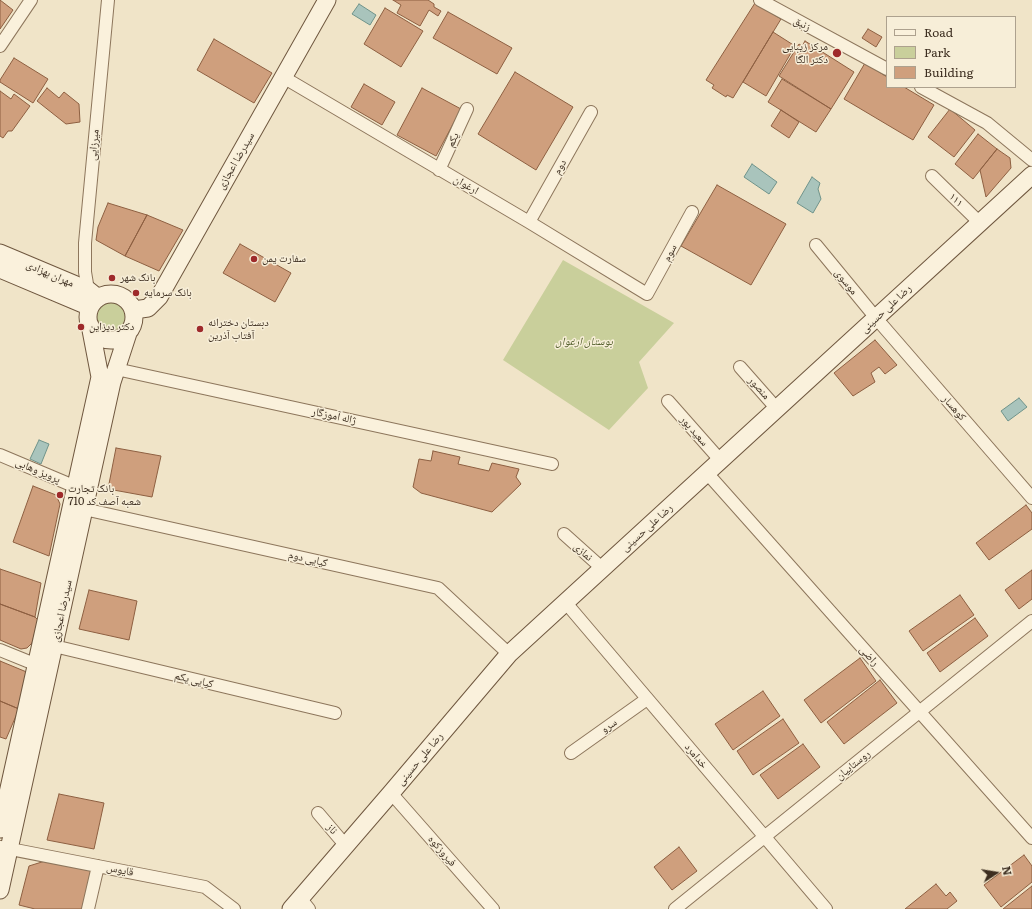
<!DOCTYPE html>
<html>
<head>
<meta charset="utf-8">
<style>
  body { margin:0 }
  #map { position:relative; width:1032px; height:909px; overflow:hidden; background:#f0e4c8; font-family:Literata,serif }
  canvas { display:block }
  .legend { position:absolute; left:886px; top:16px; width:130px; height:72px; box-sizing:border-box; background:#f7eed8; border:1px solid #ada18e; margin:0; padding:5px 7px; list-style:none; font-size:12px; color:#3d2e20 }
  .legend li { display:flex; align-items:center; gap:8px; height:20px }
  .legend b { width:20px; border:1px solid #ada18e }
  .north { position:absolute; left:976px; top:853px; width:40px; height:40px; -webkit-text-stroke:3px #f7eed8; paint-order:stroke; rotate:78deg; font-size:11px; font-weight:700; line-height:16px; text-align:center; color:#3d2e20 }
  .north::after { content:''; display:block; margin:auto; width:14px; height:18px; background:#3d2e20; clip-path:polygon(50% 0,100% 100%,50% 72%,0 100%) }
</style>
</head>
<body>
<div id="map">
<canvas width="1032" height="909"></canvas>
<ul class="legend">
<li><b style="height:5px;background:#faf1dc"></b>Road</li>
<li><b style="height:11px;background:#c9cf9b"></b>Park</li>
<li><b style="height:11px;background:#cf9f7d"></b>Building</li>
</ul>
<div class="north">N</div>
</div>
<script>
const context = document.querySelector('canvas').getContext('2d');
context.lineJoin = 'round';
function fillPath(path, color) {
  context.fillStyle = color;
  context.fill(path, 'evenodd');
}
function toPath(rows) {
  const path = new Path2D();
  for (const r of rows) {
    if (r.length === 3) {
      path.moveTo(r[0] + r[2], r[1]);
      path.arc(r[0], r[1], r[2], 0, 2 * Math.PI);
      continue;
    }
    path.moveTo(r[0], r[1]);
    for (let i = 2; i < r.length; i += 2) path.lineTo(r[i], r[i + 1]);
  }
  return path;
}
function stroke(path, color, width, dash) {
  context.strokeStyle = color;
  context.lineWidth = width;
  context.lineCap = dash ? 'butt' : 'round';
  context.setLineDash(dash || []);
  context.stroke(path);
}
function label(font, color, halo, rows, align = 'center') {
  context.font = font + ' Literata,"Noto Naskh Arabic",serif';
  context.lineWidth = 3;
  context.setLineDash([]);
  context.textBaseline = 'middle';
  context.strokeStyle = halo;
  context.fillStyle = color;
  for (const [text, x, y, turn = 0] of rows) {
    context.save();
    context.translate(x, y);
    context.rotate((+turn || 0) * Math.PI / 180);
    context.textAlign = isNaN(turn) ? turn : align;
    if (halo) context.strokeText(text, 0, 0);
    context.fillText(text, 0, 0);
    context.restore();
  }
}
fillPath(toPath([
  [563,260,674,323,639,362,648,388,609,430,503,360],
  [112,317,19]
]), '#c9cf9b');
const water = toPath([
  [359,4,376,15,370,25,352,14,359,4],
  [752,164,777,182,769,194,744,177,752,164],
  [812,177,820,183,818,189,821,199,813,213,797,203,812,177],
  [1019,398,1027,407,1008,421,1001,411,1019,398],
  [39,440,49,444,41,464,30,459,39,440]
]);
fillPath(water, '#a9c4bc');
stroke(water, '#6f938a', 1);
const building = toPath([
  [0,0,13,10,0,29,0,0],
  [393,0,428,0,434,4,434,7,441,11,438,16,429,10,420,26,397,13,401,5,393,0],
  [755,3,781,19,733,98,727,95,726,97,712,88,714,85,706,80,755,3],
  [385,8,423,31,401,67,364,44,385,8],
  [448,12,512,48,497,74,433,38,448,12],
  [868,29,882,37,876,47,862,38,868,29],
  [773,32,795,46,766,96,743,82,773,32],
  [214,39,272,73,254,103,197,70,214,39],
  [805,41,854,72,831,109,779,76,799,44,802,46,805,41],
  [14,58,48,79,33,103,0,82,0,80,14,58],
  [865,63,887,77,887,87,904,87,934,105,913,140,844,99,865,63],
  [515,72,573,107,536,170,478,134,515,72],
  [782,79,831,109,816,132,768,102,782,79],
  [364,84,395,102,382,125,351,107,364,84],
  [47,88,59,98,64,92,79,104,80,122,66,124,37,101,47,88],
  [422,88,461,109,436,156,397,135,422,88],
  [0,91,11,99,14,94,30,106,12,131,8,131,3,138,0,136,0,91],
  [950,109,975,130,954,157,928,137,950,109],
  [781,110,799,122,789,138,771,126,781,110],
  [978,134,997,149,973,179,955,164,978,134],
  [997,149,1010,158,1011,168,986,197,980,170,997,149],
  [717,185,786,224,751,285,681,246,717,185],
  [108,203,147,215,125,256,96,240,98,227,108,203],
  [147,215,183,230,159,271,125,256,147,215],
  [240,244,291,273,275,302,223,273,240,244],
  [875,340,897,365,885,374,879,367,871,373,875,382,853,396,834,373,875,340],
  [116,448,161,456,152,497,108,489,116,448],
  [433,451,460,457,458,464,489,471,492,463,519,469,516,477,521,484,492,512,421,493,413,487,419,459,431,461,433,451],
  [33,486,56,495,60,504,49,556,13,542,33,486],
  [1026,505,1032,513,1032,529,989,560,976,543,1026,505],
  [0,569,41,583,35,617,0,604,0,569],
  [1032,570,1032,599,1019,609,1005,590,1032,570],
  [89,590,137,601,129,640,79,629,89,590],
  [960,595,974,615,923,651,909,631,960,595],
  [0,604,35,617,38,620,32,643,27,648,21,649,0,640,0,604],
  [975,618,988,636,940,672,927,653,975,618],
  [860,658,876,681,821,723,804,700,860,658],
  [0,661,29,673,19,709,0,701,0,661],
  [880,680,897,703,844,744,827,722,880,680],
  [763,691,780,716,733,750,715,724,763,691],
  [0,701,19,709,6,739,0,737,0,701],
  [783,719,799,743,753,775,737,751,783,719],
  [803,744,820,767,778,799,760,775,803,744],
  [59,794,104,803,94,849,47,840,59,794],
  [679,847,697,871,672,890,654,867,679,847],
  [1024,855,1032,866,1032,882,1001,907,984,885,1024,855],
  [45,861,91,871,82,909,35,909,19,905,29,866,45,861],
  [936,884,946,896,950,892,957,901,947,909,905,909,936,884],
  [1032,886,1032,909,1003,909,1032,886]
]);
fillPath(building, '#cf9f7d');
stroke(building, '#8d5f41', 1);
const street = toPath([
  [760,0,887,69],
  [0,46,31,0],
  [283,77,529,222,647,294,692,212],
  [921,87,987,123,1032,160],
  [439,170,467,109],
  [932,176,980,223],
  [529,222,591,112],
  [816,245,876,318,1032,498],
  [88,290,85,272,85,243,108,0],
  [740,367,777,409],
  [116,369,552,464],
  [668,401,721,461],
  [0,455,76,487],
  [707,473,1032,838],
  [84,509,438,588,509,654],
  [564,534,603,569],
  [566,603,826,909],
  [54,646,335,713],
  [0,650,37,665],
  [571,753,647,699],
  [391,793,493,909],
  [318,813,346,846],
  [0,847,205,887,234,909],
  [301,899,309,909],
  [88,909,98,866],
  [675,909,1032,621]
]);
const secondary = toPath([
  [0,253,88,290,98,298],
  [0,269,90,307],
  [111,317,23],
  [134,310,148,308,159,297,327,0],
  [0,829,100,377,90,325],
  [0,890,112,382,128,333],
  [291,909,391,793,509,654,1032,175]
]);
stroke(street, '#8d765c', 14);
stroke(secondary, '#6f573f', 19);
stroke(street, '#faf1dc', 12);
stroke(secondary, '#faf1dc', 17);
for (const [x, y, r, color] of [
  [837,53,5,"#9e2a2b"],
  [254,259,4,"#9e2a2b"],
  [112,278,4,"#9e2a2b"],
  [136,293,4,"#9e2a2b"],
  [81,327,4,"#9e2a2b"],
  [200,329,4,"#9e2a2b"],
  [60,495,4,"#9e2a2b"]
]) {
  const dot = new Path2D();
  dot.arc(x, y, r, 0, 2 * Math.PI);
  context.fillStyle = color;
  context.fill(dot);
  stroke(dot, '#f7eed8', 1.5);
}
label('11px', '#3d2e20', '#f7eed8', [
  ["زنبق",802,24,28],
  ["یکم",453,140,-66],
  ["میرزایی",94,145,-85],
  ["سیدرضا اعجازی",236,161,-60],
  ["دوم",560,167,-60],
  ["ارغوان",466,185,30],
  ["۱۱۱",956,200,44],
  ["سوم",670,253,-62],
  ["مهران بهزادی",50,274,23],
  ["موسوی",846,282,51],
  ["رضا علی حسینی",886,309,-43],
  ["منصور",759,388,48],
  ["کوهسار",954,408,49],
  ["ژاله آموزگار",334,416,12],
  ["سعید پور",694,431,49],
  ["پرویز وهابی",38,471,23],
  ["رضا علی حسینی",647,528,-42],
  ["نمازی",583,552,42],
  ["کیایی دوم",308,559,13],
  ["سیدرضا اعجازی",62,611,-78],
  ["راضی",869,656,48],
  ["کیایی یکم",194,680,13],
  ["سرو",609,726,-35],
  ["خدامرد",696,756,50],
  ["رضا علی حسینی",420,759,-50],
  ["روستاییان",853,765,-39],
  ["ناز",332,829,50],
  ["فیروزکوه",442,851,49],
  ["قایوس",120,870,11]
]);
label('11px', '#3d2e20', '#f7eed8', [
  ["مرکز زیبایی",828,47,"right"],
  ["دکتر الگا",828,60,"right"],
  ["سفارت یمن",262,259],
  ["بانک شهر",120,278],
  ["بانک سرمایه",144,293],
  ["دبستان دخترانه",208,323],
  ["آفتاب آذرین",208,336],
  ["دکتر دیزاین",89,327],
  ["بانک تجارت",68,489],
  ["شعبه آصف کد 710",68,502]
], 'left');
label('italic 11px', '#4d5a26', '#f7eed8', [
  ["بوستان ارغوان",584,342]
]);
</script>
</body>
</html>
